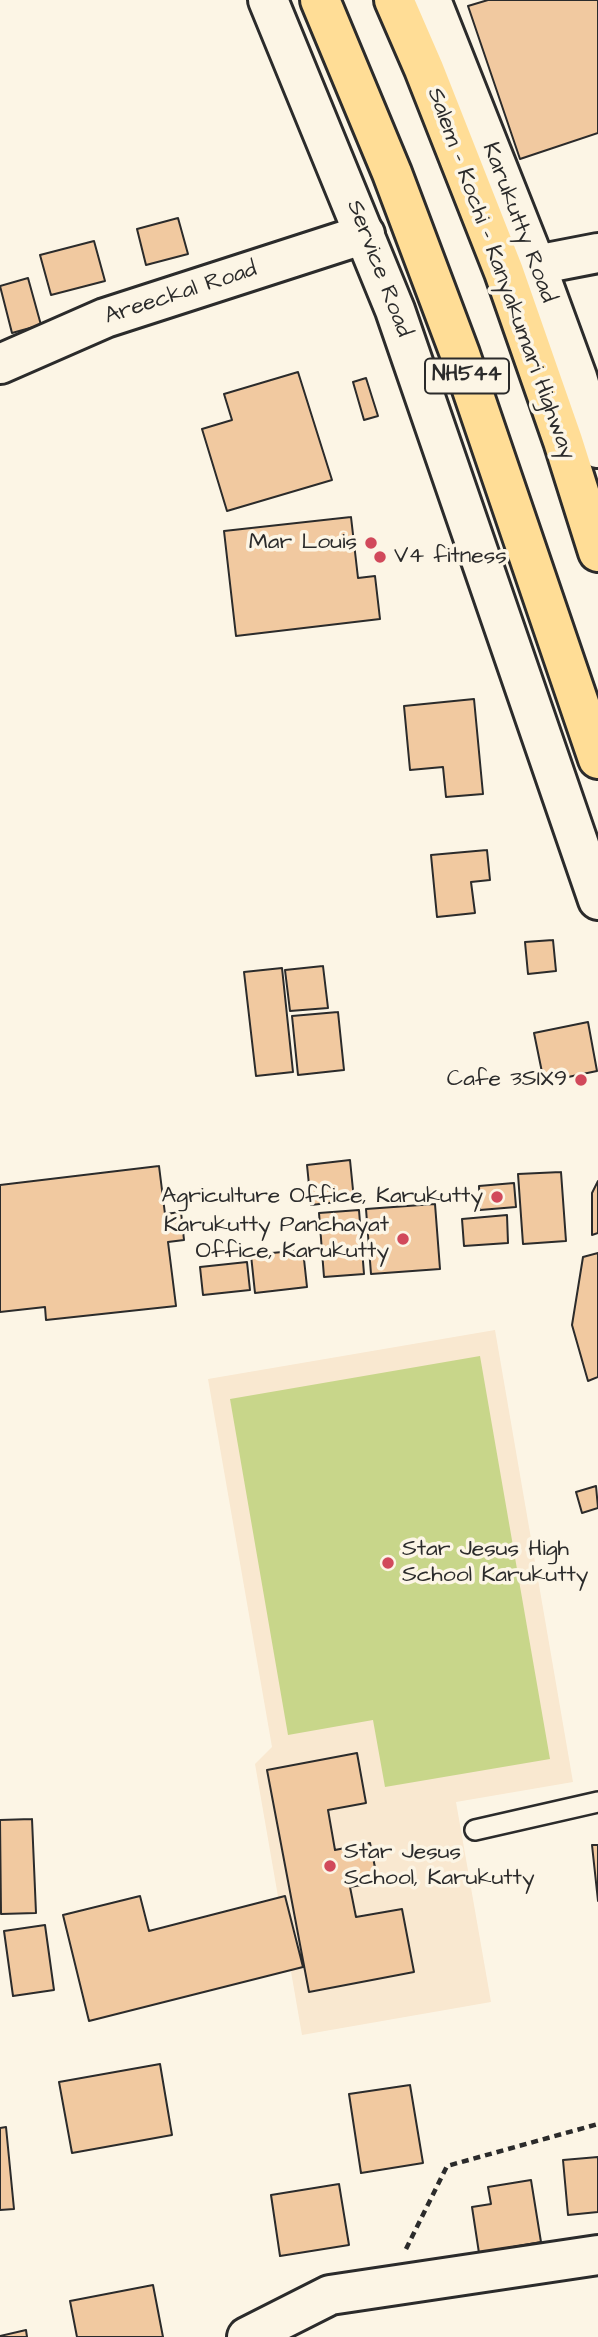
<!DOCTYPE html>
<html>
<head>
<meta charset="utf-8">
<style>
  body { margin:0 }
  canvas { display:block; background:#fcf5e5 }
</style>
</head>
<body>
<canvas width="598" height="2337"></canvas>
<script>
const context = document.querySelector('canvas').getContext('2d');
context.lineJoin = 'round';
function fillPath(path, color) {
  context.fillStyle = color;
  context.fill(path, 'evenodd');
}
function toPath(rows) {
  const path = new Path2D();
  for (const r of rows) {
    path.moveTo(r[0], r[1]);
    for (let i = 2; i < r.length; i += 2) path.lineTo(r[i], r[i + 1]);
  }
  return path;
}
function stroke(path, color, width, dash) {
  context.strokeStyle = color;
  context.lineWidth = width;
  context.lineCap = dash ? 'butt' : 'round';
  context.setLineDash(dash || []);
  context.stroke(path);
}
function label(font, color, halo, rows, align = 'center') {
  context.font = font + ' "Architects Daughter",sans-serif';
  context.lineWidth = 7;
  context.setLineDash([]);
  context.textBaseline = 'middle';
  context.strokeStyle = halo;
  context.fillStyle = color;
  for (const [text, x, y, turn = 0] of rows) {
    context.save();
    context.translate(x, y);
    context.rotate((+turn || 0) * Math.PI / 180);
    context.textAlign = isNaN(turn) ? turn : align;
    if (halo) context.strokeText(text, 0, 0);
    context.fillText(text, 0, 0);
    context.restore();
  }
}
fillPath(toPath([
  [495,1330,573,1782,456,1802,491,2002,302,2035,255,1764,272,1747,208,1379]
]), '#f9e8d0');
fillPath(toPath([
  [480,1356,550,1759,385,1787,373,1720,288,1735,230,1399]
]), '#c8d68a');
const building = toPath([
  [488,0,598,0,598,133,520,159,468,6,488,0],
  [178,218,188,254,146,265,137,229,178,218],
  [94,241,105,281,51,295,40,255,94,241],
  [28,278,41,325,12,333,0,286,28,278],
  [298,372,332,480,227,511,202,429,232,420,224,394,298,372],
  [366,378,378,416,364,420,353,382,366,378],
  [351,517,358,578,375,576,380,619,236,636,224,531,351,517],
  [474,699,483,794,446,797,443,767,410,770,404,706,474,699],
  [487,850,490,880,471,882,475,913,437,917,431,855,487,850],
  [553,940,556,971,528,974,525,942,553,940],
  [323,966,328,1008,290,1011,285,970,323,966],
  [282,968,293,1072,256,1076,244,972,282,968],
  [338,1012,344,1070,298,1075,292,1016,338,1012],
  [588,1022,597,1071,544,1082,534,1033,588,1022],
  [350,1160,354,1200,311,1205,307,1165,350,1160],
  [159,1166,165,1214,181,1212,184,1240,168,1242,176,1306,46,1320,45,1307,0,1312,0,1185,159,1166],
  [561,1172,566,1241,523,1244,518,1174,561,1172],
  [598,1181,598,1233,592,1235,592,1193,598,1181],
  [514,1183,516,1207,480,1210,479,1186,514,1183],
  [435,1204,440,1269,371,1274,366,1209,435,1204],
  [359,1210,364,1274,324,1277,319,1213,359,1210],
  [507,1215,508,1243,464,1246,462,1219,507,1215],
  [303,1250,307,1287,255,1293,251,1255,303,1250],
  [598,1253,598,1377,588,1381,572,1325,583,1257,598,1253],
  [247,1262,250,1290,203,1295,200,1267,247,1262],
  [596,1486,598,1508,582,1513,576,1492,596,1486],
  [357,1753,366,1803,328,1810,335,1850,370,1843,378,1882,350,1887,356,1917,402,1909,414,1972,309,1992,267,1770,357,1753],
  [32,1819,36,1913,1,1914,0,1820,32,1819],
  [592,1845,598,1845,598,1901,592,1845],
  [140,1896,149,1931,285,1896,303,1967,89,2021,63,1915,140,1896],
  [45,1925,54,1990,13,1996,4,1931,45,1925],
  [160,2064,172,2135,72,2153,59,2082,160,2064],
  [410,2085,423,2163,361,2173,349,2094,410,2085],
  [6,2127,14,2209,0,2210,0,2128,6,2127],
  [598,2157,598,2212,568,2215,563,2160,598,2157],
  [531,2180,541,2242,479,2253,472,2207,491,2204,488,2187,531,2180],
  [339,2184,349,2245,280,2256,271,2195,339,2184],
  [153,2285,163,2337,77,2337,70,2301,153,2285],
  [26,2330,27,2337,0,2337,0,2336,26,2330]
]);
fillPath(building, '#f1c9a0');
stroke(building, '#2b2b2b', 2);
const service = toPath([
  [475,1830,598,1802]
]);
const minor = toPath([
  [536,265,598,253],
  [0,364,105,318,365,234]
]);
const tertiary = toPath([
  [268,0,395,310,598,900],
  [431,0,536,265,577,377,598,448]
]);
const secondary = toPath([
  [247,2337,330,2295,598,2255]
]);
const trunk = toPath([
  [320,0,392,173,460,354,598,759],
  [394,0,424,69,504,272,563,441,598,552]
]);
stroke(service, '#2b2b2b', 24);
stroke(minor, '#2b2b2b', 44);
stroke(tertiary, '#2b2b2b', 44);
stroke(secondary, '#2b2b2b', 44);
stroke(trunk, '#2b2b2b', 44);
stroke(toPath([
  [406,2249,447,2166,598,2124]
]), '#2b2b2b', 4.5, [7, 5]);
stroke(service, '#fcf5e5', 19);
stroke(minor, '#fcf5e5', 38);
stroke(tertiary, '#fcf5e5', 38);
stroke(secondary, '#fcf5e5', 38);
stroke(trunk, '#ffdd96', 38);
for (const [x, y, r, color] of [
  [371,543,7,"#d1495b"],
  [380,557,7,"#d1495b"],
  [581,1080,7,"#d1495b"],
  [497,1197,7,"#d1495b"],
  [403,1239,7,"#d1495b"],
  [388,1563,7,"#d1495b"],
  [330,1866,7,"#d1495b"]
]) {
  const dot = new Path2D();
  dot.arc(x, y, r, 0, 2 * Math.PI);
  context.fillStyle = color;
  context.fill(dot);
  stroke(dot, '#fcf5e5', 2.5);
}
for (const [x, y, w] of [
  [467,376,84]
]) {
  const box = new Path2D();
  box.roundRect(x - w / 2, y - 17.5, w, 35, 5);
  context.fillStyle = '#fcf5e5';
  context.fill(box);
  stroke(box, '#2b2b2b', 2);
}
label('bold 21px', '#2b2b2b', null, [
  ["NH544",467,376]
]);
label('23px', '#2b2b2b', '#fcf5e5', [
  ["Karukutty Road",518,223,69],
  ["Service Road",378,269,69],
  ["Salem - Kochi - Kanyakumari Highway",500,274,70],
  ["Areeckal Road",181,294,-18]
]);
label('23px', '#2b2b2b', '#fcf5e5', [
  ["Mar Louis",357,543],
  ["V4 fitness",394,557,"left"],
  ["Cafe 3SIX9",567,1080],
  ["Agriculture Office, Karukutty",483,1197],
  ["Karukutty Panchayat",389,1226],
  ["Office, Karukutty",389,1252],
  ["Star Jesus High",402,1550,"left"],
  ["School Karukutty",402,1576,"left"],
  ["Star Jesus",344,1853,"left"],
  ["School, Karukutty",344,1879,"left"]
], 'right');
</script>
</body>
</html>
